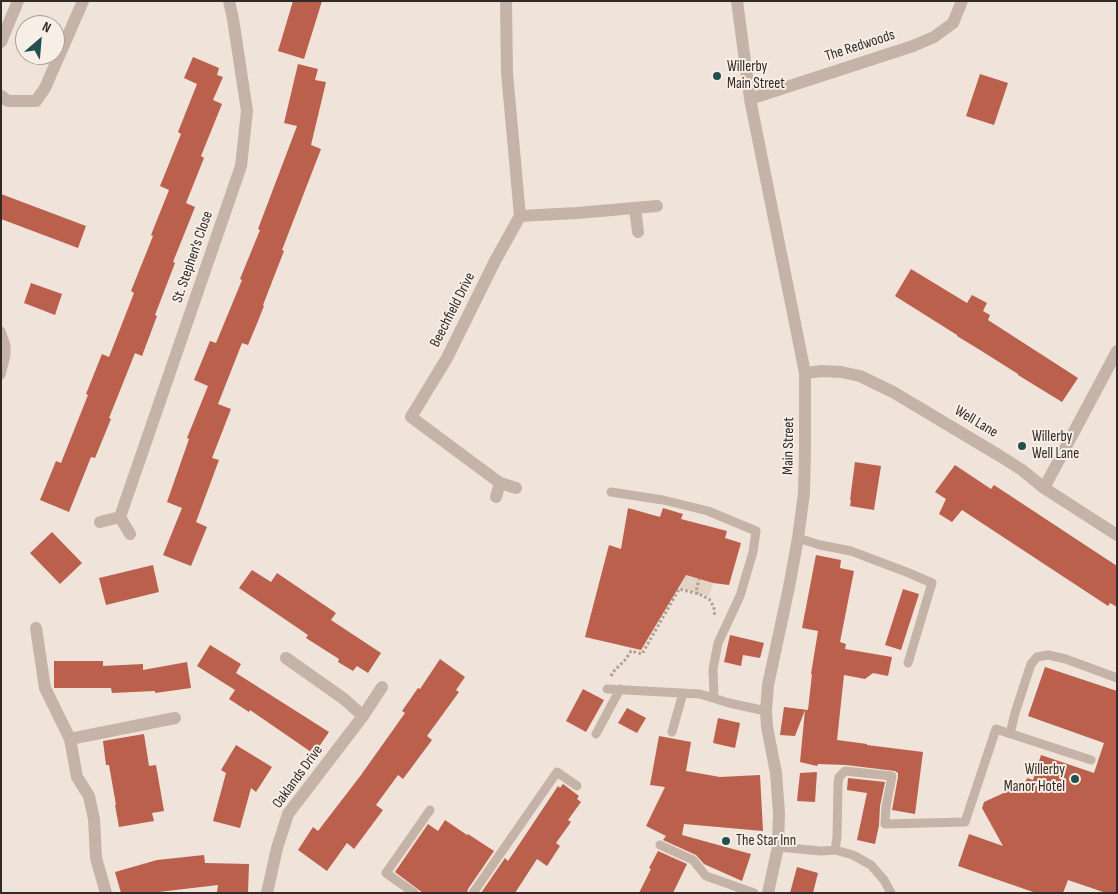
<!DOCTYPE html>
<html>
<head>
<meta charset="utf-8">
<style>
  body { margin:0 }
  #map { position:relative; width:1118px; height:894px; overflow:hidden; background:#efe3da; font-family:"Sofia Sans Condensed",sans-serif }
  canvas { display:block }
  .frame { position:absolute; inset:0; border:2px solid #322a27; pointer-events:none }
  .north { position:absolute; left:15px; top:15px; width:50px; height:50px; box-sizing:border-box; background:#f7eee5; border:1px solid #a8a099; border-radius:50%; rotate:27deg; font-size:14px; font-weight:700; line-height:20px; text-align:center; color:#322a27 }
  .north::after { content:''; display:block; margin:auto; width:18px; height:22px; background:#205050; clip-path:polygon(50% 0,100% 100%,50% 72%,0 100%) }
</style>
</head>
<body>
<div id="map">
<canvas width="1118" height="894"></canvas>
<div class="frame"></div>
<div class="north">N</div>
</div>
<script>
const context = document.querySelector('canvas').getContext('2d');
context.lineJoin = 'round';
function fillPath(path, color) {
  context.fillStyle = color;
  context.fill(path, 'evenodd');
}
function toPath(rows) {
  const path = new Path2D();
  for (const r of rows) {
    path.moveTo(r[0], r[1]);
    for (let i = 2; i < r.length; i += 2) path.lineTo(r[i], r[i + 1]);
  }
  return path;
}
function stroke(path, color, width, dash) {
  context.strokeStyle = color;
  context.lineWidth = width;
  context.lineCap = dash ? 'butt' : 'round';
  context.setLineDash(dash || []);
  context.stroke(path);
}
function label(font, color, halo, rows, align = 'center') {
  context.font = font + ' "Sofia Sans Condensed",sans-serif';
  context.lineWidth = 4;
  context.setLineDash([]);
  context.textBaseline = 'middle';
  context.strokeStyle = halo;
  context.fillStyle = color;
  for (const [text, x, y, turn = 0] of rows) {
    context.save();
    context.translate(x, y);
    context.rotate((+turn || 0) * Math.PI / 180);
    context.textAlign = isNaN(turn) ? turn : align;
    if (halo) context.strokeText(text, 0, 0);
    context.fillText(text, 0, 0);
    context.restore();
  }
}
fillPath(toPath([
  [662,569,713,583,709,596,679,588,672,599,662,593]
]), '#e5d3c2');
fillPath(toPath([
  [293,1,322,1,304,59,278,51],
  [193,57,219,68,217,75,223,77,213,100,222,104,201,156,204,158,186,203,195,207,173,262,175,263,155,315,157,316,142,356,135,353,109,418,111,419,95,458,91,457,69,512,40,500,56,461,61,463,88,395,86,394,102,354,109,357,134,293,131,291,153,236,151,235,169,190,160,186,181,134,178,132,197,84,184,78],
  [298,64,318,69,315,80,326,82,311,145,321,149,282,250,284,251,263,305,264,306,256,326,248,345,242,343,218,404,231,409,212,458,219,460,196,522,207,527,191,566,163,555,182,508,167,502,189,439,187,438,208,386,194,380,210,341,216,343,242,280,240,279,260,230,258,229,297,126,284,123],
  [980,74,1008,83,994,125,966,116],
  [1,194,86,226,78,248,1,219],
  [911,269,967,303,972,295,987,303,983,311,990,315,988,320,1078,378,1062,402,1018,375,1018,374,980,350,957,336,957,335,895,296],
  [31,283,62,294,55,315,24,303],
  [855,462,881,466,874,510,850,506,851,500,850,500],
  [955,465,991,489,994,485,1117,566,1117,607,1110,603,1108,606,962,510,952,522,939,514,946,499,935,492],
  [628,508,660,517,663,508,683,514,681,519,727,531,725,538,741,543,729,585,713,583,686,575,641,650,585,637,609,545,621,549],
  [52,532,82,563,60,584,30,553],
  [816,555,841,560,840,568,854,571,840,642,846,644,845,649,892,657,888,676,873,673,865,679,844,675,837,740,867,744,867,745,923,752,915,814,892,810,898,777,898,773,895,771,846,765,818,764,817,766,800,762,805,710,795,736,780,735,784,707,808,710,812,674,811,674,818,631,802,628],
  [153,565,159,592,106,605,99,578],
  [252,570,271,582,277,573,336,613,331,620,381,653,368,673,357,666,353,671,338,662,339,659,306,638,308,635,239,588],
  [903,589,919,594,901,650,885,645],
  [730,635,764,643,760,658,743,655,741,666,724,662],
  [210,645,241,664,236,673,329,732,314,754,250,710,249,712,229,699,235,690,197,666],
  [440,659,465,677,456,690,459,692,427,736,432,740,403,779,398,775,376,805,383,810,354,849,347,843,327,871,298,850,313,827,318,831,361,775,405,713,402,711,418,688,420,689],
  [54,661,103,661,103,666,143,664,143,670,187,662,191,688,155,693,155,691,112,693,111,688,54,688],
  [1045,667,1117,691,1117,893,1106,893,1068,880,1063,893,1036,893,958,866,969,834,1003,846,982,808,984,802,1008,791,1011,783,1023,788,1027,778,1033,780,1041,755,1094,773,1104,743,1028,716],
  [583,689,604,700,586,732,566,721],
  [627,708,646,718,637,733,618,723],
  [718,718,740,723,735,748,713,743],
  [144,734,149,766,156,765,164,811,152,813,154,821,119,827,115,805,116,805,109,765,106,765,103,741],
  [659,736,691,742,686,771,720,777,760,775,763,831,684,824,682,835,751,854,742,881,704,864,696,855,663,840,666,836,646,826,665,787,650,785],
  [236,745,272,767,256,792,251,788,240,828,213,821,226,773,221,770],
  [817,772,815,802,797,801,800,773],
  [848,778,885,782,880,806,879,825,875,844,857,840,867,793,847,790],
  [563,784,579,796,577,799,581,802,568,820,571,822,556,843,560,846,547,866,537,859,515,893,481,893,505,858,508,861,558,786,560,788],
  [445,820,467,835,468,834,494,851,468,889,467,893,423,893,395,872,428,824,438,831],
  [658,851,687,864,673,893,639,893,651,869,649,868],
  [204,855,205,863,249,864,248,893,217,892,218,885,150,893,121,893,115,872,157,860],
  [797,867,818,873,813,893,790,893]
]), '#ba604c');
stroke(toPath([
  [698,594,696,592,699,579],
  [611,676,613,672,626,659,631,651,642,654,679,589,699,594,709,599,714,607,714,612,715,615]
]), '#b19d91', 3, [2.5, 2.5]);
stroke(toPath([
  [1,331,6,345,6,355,1,375],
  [611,492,663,500,708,511,756,531,753,552,740,596,718,643,713,669,714,698],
  [798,538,820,545,851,551,909,573,932,583,908,663],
  [607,689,700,694,729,703,766,711],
  [672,732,683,693],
  [596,734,620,689],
  [1010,734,1015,713,1031,664,1037,657,1048,655,1066,659,1117,678],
  [660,845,693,860,706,876,754,893],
  [778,847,821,851,835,850,853,855,871,865,884,880,891,893],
  [835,850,837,837,838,784,839,777,845,771,892,776,886,807,885,824,965,822,996,729,1091,760],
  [414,893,386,873,430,810],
  [473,893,557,772,577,786]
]), '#c5b3a7', 9);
stroke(toPath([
  [506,1,507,73,520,216,495,261,447,358,411,417,500,483,516,488],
  [737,1,750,99,805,373,805,450,804,493,798,538,789,587,768,685,766,711,767,727,776,773,779,813,778,847,768,893],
  [1,42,18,1],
  [1,96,8,101,36,101,45,88,83,1],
  [750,99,913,46,934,37,953,23,962,1],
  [635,208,638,232],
  [520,216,577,213,657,206],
  [805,373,822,371,841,372,860,376,893,392,1000,456,1022,470,1044,488,1117,535],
  [1044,488,1117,351],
  [496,497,500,483],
  [120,517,241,166,247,111,233,19,229,1],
  [100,522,120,517,130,534],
  [36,628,45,688,70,739,77,777,89,796,94,819,96,858,106,893],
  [286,658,344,699,363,716],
  [70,739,175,718],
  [267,893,277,848,288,814,363,716,382,687]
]), '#c5b3a7', 12);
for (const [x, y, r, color] of [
  [717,76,5,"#205050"],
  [1022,446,5,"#205050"],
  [1075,779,5,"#205050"],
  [726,841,5,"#205050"]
]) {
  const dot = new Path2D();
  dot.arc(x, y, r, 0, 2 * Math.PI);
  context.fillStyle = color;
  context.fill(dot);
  stroke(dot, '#f7eee5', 2);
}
label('15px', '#322a27', '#f7eee5', [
  ["The Redwoods",860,46,-18],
  ["St. Stephen's Close",193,257,-71],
  ["Beechfield Drive",453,310,-63],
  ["Well Lane",976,422,31],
  ["Main Street",789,446,-89],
  ["Oaklands Drive",298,777,-54]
]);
label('15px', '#322a27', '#f7eee5', [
  ["Willerby",727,67],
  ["Main Street",727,84],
  ["Willerby",1032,437],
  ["Well Lane",1032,454],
  ["Willerby",1065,770,"right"],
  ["Manor Hotel",1065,787,"right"],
  ["The Star Inn",736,841]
], 'left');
</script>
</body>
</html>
